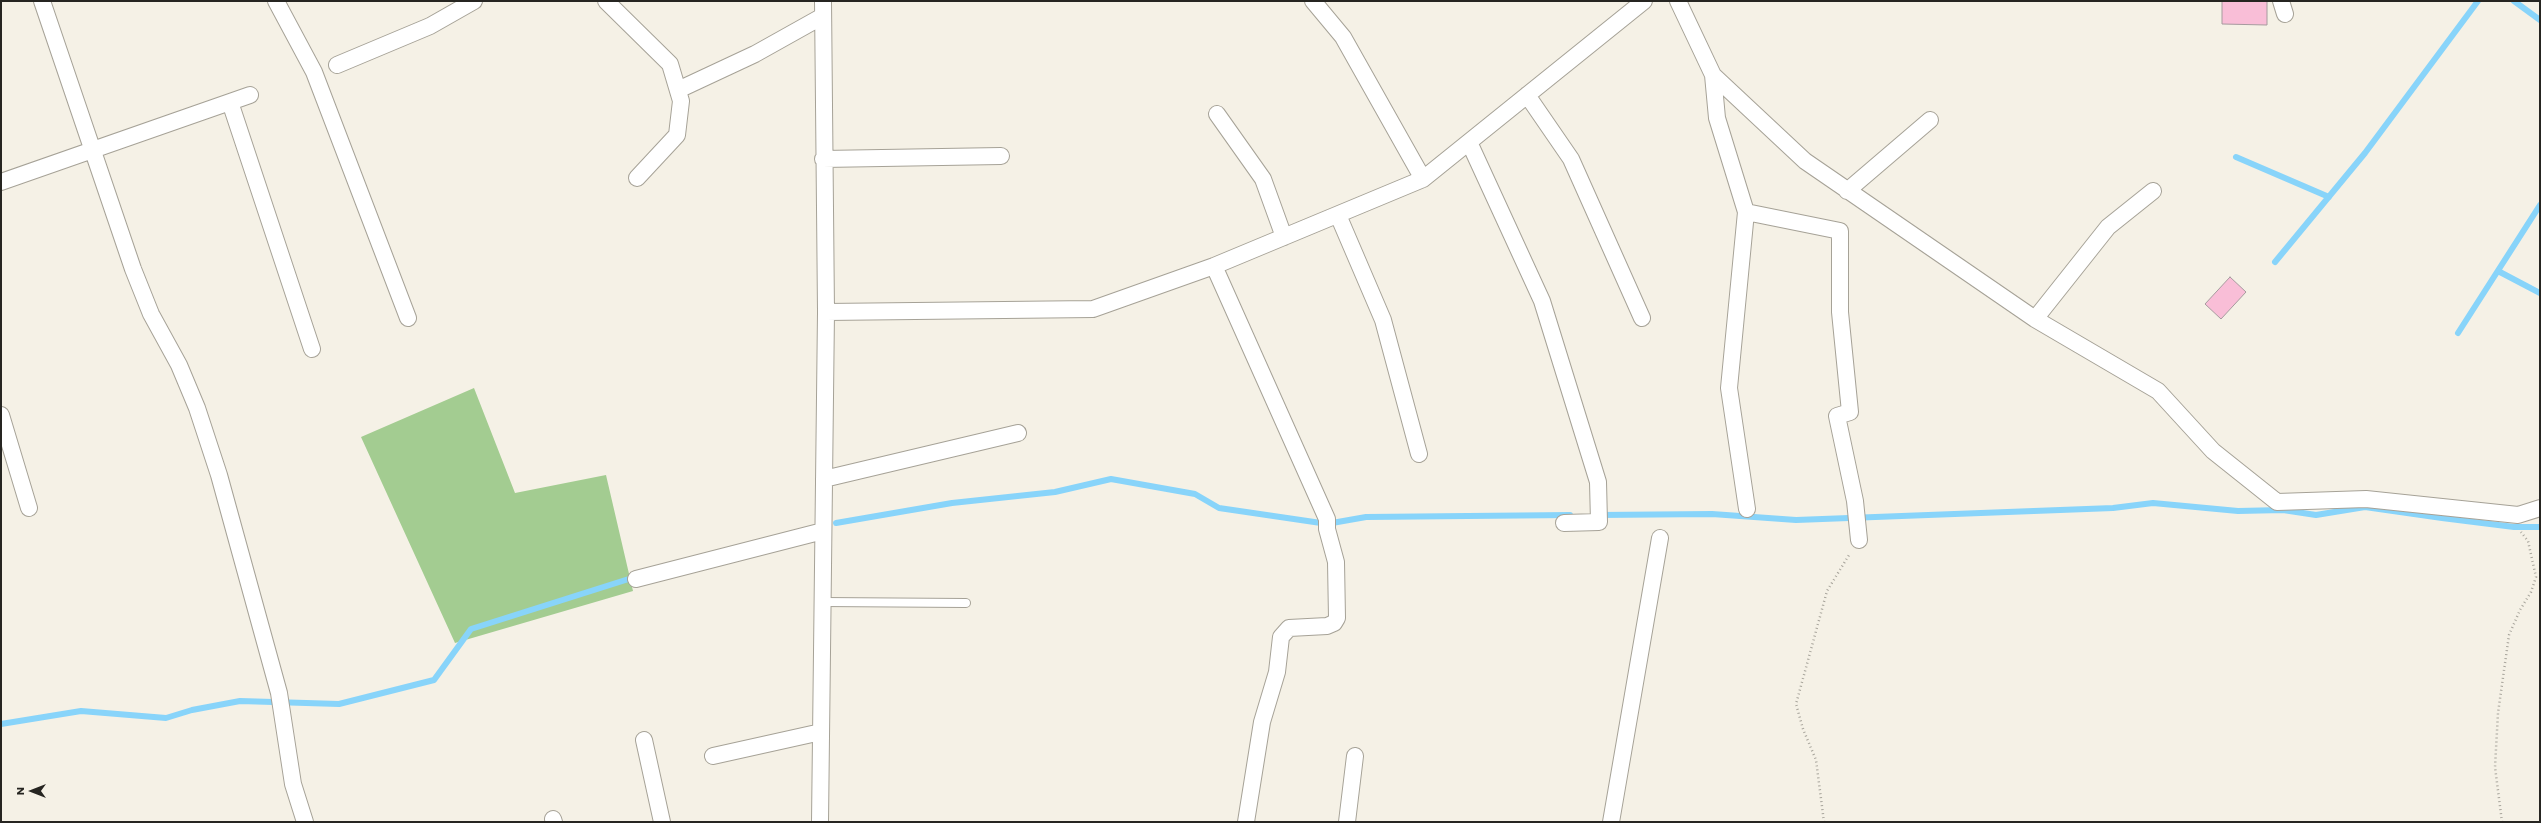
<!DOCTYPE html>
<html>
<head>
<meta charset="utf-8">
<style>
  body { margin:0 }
  #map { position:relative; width:2541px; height:823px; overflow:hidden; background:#f5f1e6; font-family:Poppins,sans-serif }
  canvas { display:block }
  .frame { position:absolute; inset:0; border:2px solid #262521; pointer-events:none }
  .north { position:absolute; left:12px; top:771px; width:40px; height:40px; -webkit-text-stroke:3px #f5f1e6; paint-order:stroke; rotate:270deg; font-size:11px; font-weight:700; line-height:16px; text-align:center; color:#262521 }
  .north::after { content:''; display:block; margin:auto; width:14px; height:18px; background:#262521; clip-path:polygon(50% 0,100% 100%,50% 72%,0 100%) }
</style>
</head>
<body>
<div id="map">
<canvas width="2541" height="823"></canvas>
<div class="frame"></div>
<div class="north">N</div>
</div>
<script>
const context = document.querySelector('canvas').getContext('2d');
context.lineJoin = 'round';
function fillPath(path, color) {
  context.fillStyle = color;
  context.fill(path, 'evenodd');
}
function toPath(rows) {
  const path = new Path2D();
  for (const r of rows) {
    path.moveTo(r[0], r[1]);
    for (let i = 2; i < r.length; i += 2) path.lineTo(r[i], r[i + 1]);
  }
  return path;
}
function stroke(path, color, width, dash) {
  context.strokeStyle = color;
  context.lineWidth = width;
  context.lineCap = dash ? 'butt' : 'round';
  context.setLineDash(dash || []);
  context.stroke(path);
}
fillPath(toPath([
  [474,388,515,493,606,475,633,591,455,643,361,437]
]), '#a3cc91');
stroke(toPath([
  [2514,1,2540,20],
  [2236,157,2329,197],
  [2275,262,2365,153,2478,1],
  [2498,271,2540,293],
  [2458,333,2540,205],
  [1599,515,1712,514,1796,520,2113,508,2153,503,2238,511,2283,510,2316,515,2365,507,2442,518,2514,527,2540,527],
  [836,523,952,503,1055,492,1111,479,1195,494,1219,508,1321,523,1332,523,1366,517,1570,515],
  [1,724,81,711,166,718,192,710,240,701,339,704,434,680,471,629,635,577]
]), '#88d4fa', 6);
const building = toPath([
  [2222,1,2267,1,2267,25,2222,24,2222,1],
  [2230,277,2246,292,2221,319,2205,304,2230,277]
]);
fillPath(building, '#f9bed7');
stroke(building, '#a69a9e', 1);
const lane = toPath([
  [823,602,966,603]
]);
const street = toPath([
  [42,1,133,269,151,314,179,365,197,408,219,475,279,693,293,784,305,822],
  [276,1,314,72,408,318],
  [606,1,670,64,681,101,677,135,637,178],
  [1313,1,1343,37,1423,179],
  [1678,1,1713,75,1805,161,2035,319,2158,391,2213,451,2277,502,2366,499,2518,515,2540,508],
  [2281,1,2285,14],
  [337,65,430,26,474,1],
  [1713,75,1717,118,1746,212,1729,388,1747,509],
  [678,90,755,54,823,16],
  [1527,95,1571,159,1642,318],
  [230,102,312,349],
  [1217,114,1263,179,1284,237],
  [1469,142,1542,301,1598,482,1599,522,1564,523],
  [823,159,1001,156],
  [1,182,250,95],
  [1847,191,1930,120],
  [1746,212,1840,231,1840,312,1850,412,1837,416,1855,501,1859,540],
  [1338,215,1383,320,1419,454],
  [1214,266,1327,519,1327,529,1336,562,1337,618,1334,623,1327,626,1289,628,1281,637,1277,672,1262,722,1246,822],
  [826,312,1093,309,1214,266,1423,179,1644,1],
  [2035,319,2108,227,2153,191],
  [1,415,29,508],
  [824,479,1018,433],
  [636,579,823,531],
  [644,740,662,822],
  [713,756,821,732],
  [553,819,554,822],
  [820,822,826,312,823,1],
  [1347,822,1355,756],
  [1611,822,1660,538]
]);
stroke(lane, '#a6a297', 10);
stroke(street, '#a6a297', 18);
stroke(toPath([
  [1824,822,1816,760,1803,729,1796,704,1827,591,1849,555],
  [2502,822,2495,767,2498,713,2509,635,2520,610,2531,592,2536,577,2528,541,2521,532]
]), '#a8a59c', 2.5, [1, 3]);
stroke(lane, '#fff', 8);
stroke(street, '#fff', 16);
</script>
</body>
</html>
